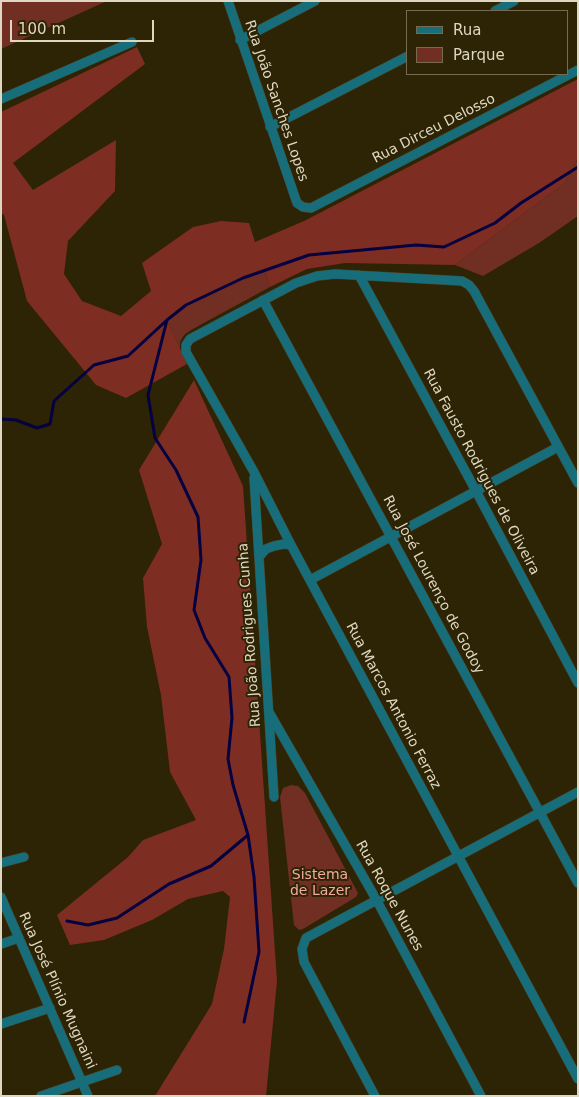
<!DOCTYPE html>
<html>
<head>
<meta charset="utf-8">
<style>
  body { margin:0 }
  #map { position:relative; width:579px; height:1097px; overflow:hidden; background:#2d2305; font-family:"DejaVu Sans",sans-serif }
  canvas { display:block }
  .frame { position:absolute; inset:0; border:2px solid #ded7c1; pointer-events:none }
  .legend { position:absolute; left:406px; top:10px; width:162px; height:65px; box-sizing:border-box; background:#2d2305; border:1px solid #746b50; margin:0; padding:6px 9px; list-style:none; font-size:15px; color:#ded7c1 }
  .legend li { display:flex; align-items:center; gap:10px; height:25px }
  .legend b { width:25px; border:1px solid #746b50 }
  .scale { position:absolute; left:10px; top:20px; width:144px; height:22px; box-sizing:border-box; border:2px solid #ded7c1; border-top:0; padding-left:6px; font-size:15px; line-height:18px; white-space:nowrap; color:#ded7c1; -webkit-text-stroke:4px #2d2305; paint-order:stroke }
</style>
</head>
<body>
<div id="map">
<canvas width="579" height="1097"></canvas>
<div class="frame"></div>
<ul class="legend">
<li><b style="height:6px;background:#176d7a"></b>Rua</li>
<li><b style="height:14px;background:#712f24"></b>Parque</li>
</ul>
<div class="scale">100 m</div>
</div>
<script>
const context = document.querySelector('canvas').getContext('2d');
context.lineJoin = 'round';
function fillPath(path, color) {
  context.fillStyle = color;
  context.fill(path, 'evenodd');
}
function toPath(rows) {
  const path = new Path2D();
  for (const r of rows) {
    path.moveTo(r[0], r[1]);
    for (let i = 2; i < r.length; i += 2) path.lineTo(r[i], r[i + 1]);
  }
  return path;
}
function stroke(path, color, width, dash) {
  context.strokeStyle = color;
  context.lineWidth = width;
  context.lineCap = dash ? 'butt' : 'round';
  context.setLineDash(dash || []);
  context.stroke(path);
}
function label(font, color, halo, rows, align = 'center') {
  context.font = font + ' "DejaVu Sans",sans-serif';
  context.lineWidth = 4;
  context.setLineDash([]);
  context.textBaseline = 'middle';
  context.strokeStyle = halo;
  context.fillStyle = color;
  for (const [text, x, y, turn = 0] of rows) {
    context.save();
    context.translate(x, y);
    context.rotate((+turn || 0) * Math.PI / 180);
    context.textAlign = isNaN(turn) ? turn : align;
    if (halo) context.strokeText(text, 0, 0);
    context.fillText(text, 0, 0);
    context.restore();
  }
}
fillPath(toPath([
  [1,1,107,1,1,49],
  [578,158,578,216,539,243,483,276,455,265,565,183],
  [265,271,270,287,191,330,184,335,180,342,180,349,167,320,186,305,243,278],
  [291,785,298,786,305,793,358,893,356,897,303,929,299,930,294,925,280,797,283,788]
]), '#712f24');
fillPath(toPath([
  [137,47,145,64,13,163,33,190,116,140,115,191,68,241,64,274,82,301,121,316,151,291,142,263,193,227,221,221,249,223,255,242,304,221,578,79,578,158,565,183,455,265,345,263,307,269,270,287,265,271,243,278,186,305,167,320,187,364,126,398,96,385,27,301,4,215,1,213,1,112],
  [194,380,243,486,277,981,266,1096,155,1096,212,1004,224,949,230,897,223,891,188,899,152,920,104,940,70,945,57,915,128,857,143,840,196,820,170,772,161,695,147,627,143,578,162,544,139,470]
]), '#7e2d22');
stroke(toPath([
  [167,320,148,395,155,438,176,470,198,517,201,560,194,610,205,638,229,677,232,718,228,759,233,785,248,835,254,877,259,952,244,1022],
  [1,419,16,420,37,428,50,424,54,401,94,365,128,356,167,320,186,305,243,278,309,255,416,245,444,247,495,223,521,203,578,167],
  [67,921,88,925,117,918,169,884,211,866,248,835]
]), '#060041', 3);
const street = toPath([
  [228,1,297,203,303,207,311,208,578,70],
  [495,11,514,1],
  [240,40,315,1],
  [1,99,132,42],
  [270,127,408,56],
  [359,275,476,491,578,683],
  [263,300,578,883],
  [254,478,274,797],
  [578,483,474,291,469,285,462,281,335,274,317,276,296,283,190,339,186,345,186,352,254,472,291,545,578,1079],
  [259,557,266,549,274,546,284,544,291,545],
  [310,580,558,447],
  [269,712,376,899,481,1096],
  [1,863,24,857],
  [1,897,88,1096],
  [1,944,19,938],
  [1,1024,50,1008],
  [41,1096,117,1070],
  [375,1096,304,962,302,949,306,938,578,792]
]);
stroke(street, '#494023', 10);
stroke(street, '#176d7a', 9);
label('14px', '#ded7c1', '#2d2305', [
  ["Rua João Sanches Lopes",276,101,71],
  ["Rua Dirceu Delosso",434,129,-27],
  ["Rua Fausto Rodrigues de Oliveira",481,472,62],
  ["Rua José Lourenço de Godoy",433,585,62],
  ["Rua João Rodrigues Cunha",250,635,-94],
  ["Rua Marcos Antonio Ferraz",393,706,62],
  ["Rua Roque Nunes",389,896,61],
  ["Rua José Plínio Mugnaini",57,991,66]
]);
label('14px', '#f2ab9e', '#2d2305', [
  ["Sistema",320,875],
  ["de Lazer",320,891]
]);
</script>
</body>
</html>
